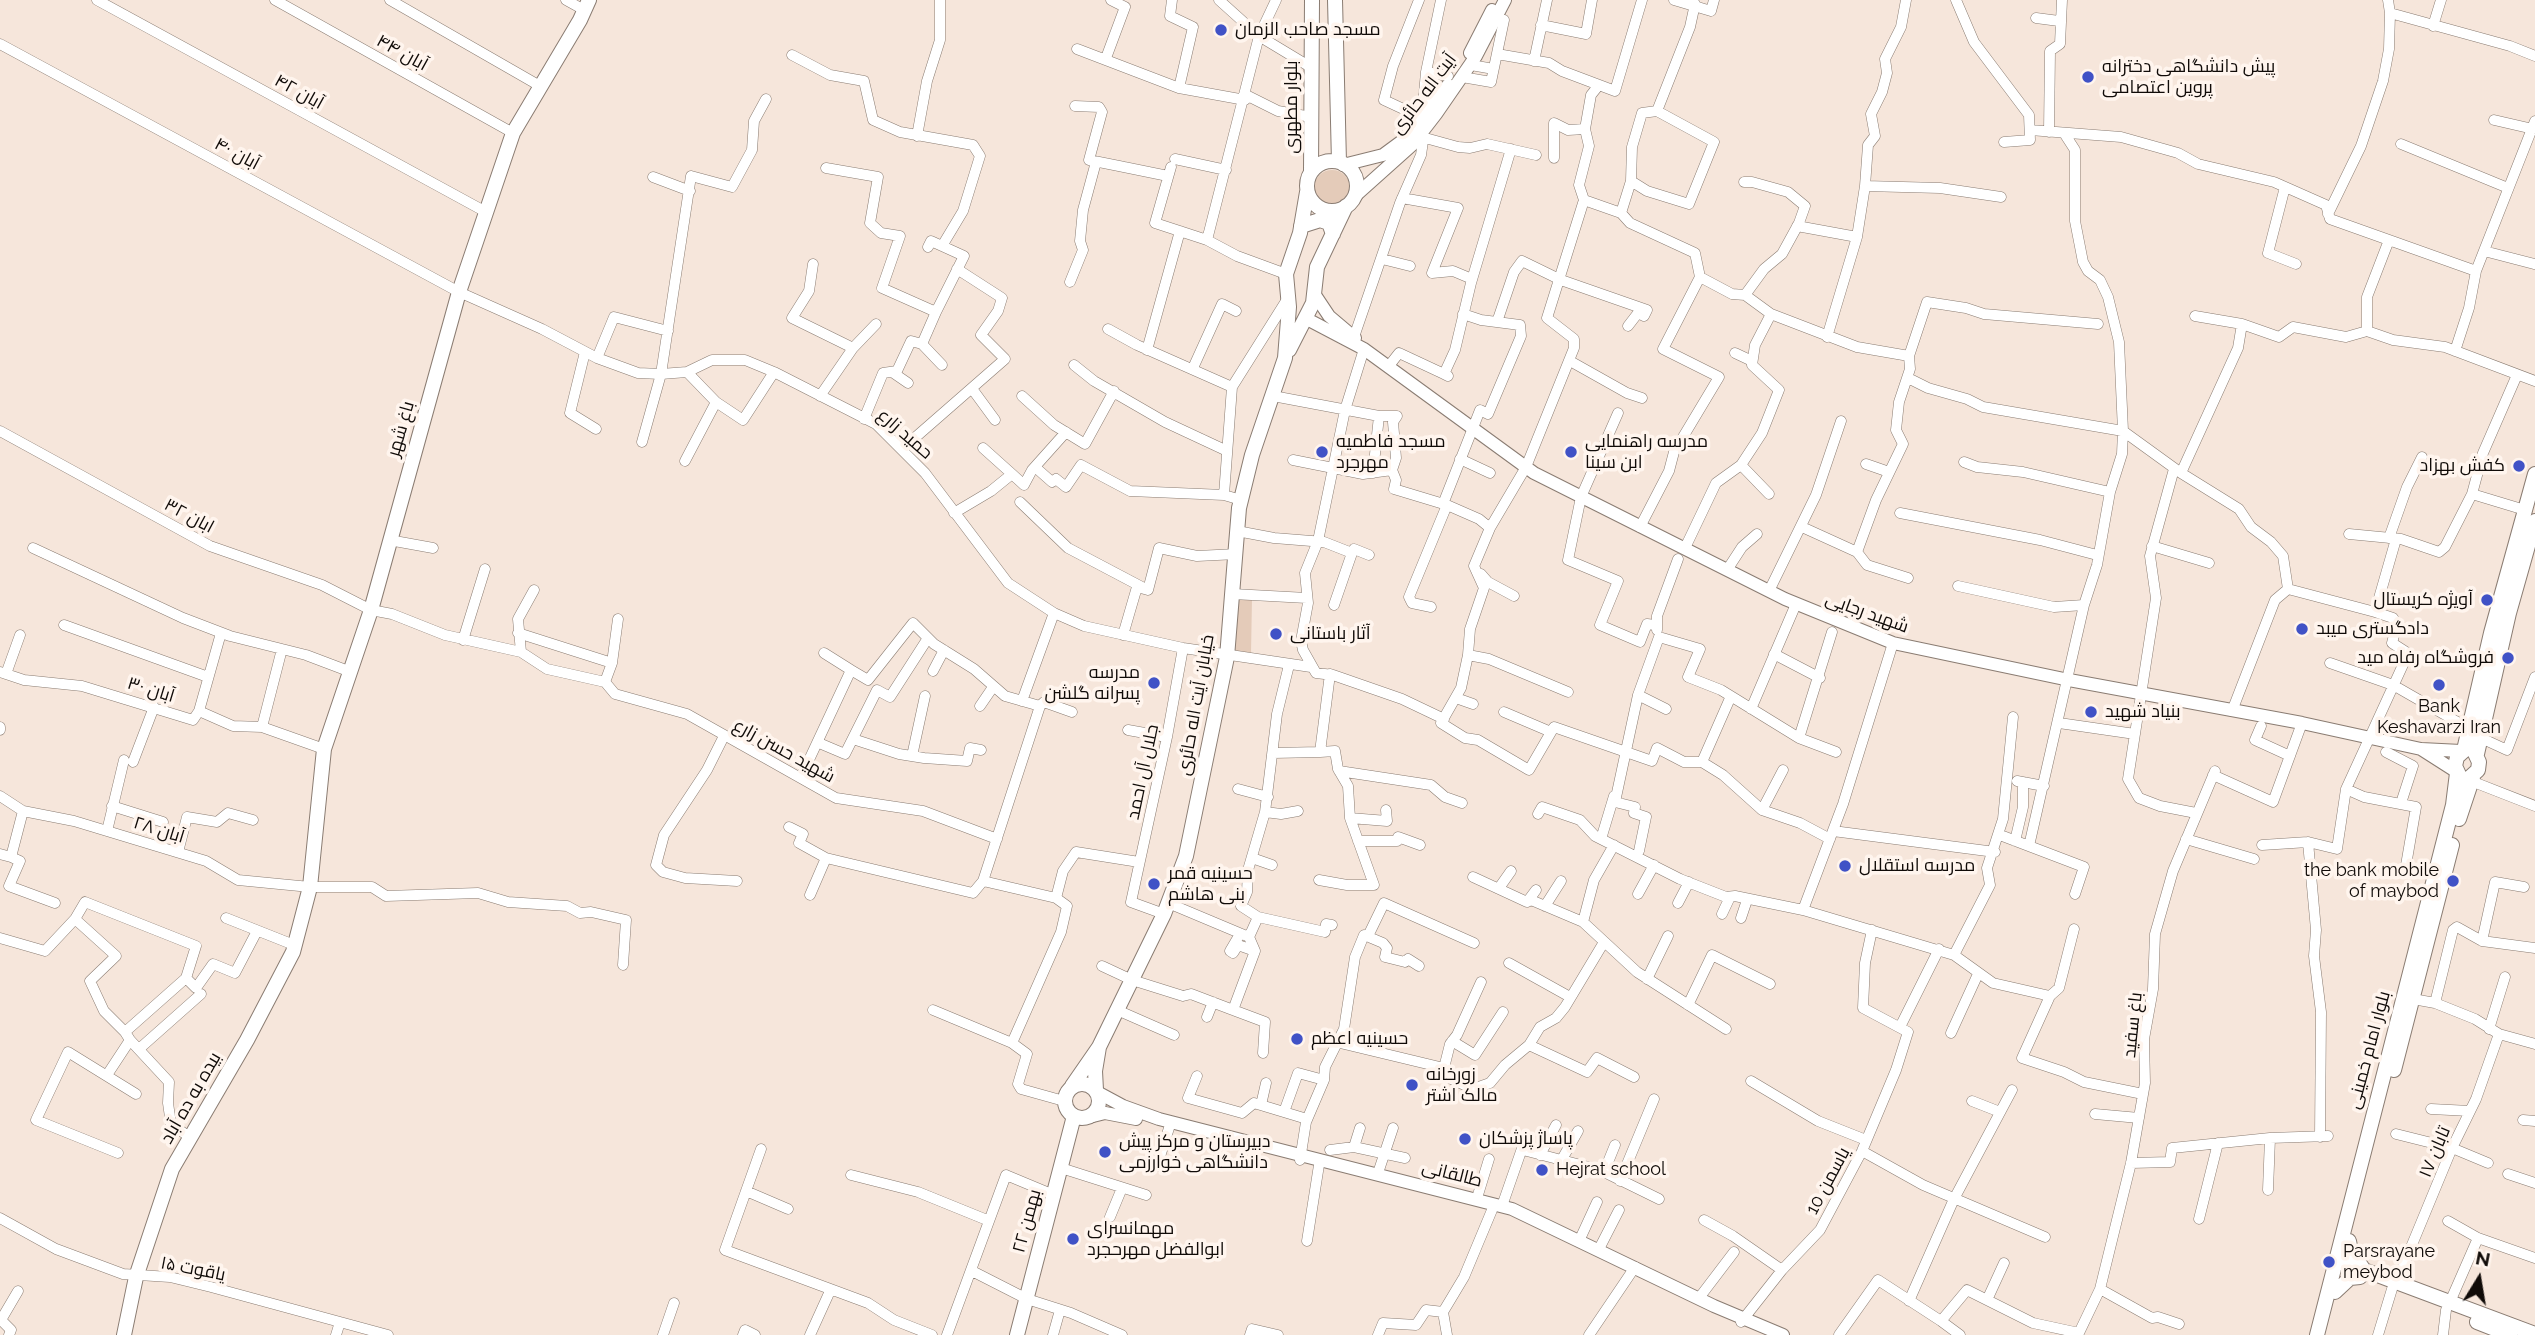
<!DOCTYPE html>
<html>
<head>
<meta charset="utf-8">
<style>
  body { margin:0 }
  #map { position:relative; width:2535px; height:1335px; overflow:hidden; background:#f6e6db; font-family:Raleway,sans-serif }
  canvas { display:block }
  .north { position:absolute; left:2444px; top:1244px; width:70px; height:70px; -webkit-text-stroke:5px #fff5ee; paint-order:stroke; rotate:11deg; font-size:19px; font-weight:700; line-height:28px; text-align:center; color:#100b08 }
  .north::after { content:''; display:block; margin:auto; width:24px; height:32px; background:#100b08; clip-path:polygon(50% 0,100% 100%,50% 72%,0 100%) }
</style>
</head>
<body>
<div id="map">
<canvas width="2535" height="1335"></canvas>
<div class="north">N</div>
</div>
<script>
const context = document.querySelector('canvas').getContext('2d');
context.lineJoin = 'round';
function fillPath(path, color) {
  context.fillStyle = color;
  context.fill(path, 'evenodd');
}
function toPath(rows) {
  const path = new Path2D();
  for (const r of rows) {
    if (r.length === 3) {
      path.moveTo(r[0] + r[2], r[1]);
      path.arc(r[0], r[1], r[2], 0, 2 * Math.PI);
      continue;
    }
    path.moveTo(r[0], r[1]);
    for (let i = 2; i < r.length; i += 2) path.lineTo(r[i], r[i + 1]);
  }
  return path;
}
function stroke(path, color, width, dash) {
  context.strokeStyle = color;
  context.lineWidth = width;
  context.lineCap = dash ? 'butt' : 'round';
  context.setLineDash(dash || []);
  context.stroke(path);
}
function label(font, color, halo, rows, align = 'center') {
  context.font = font + ' Raleway,Cairo,sans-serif';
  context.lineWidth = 7;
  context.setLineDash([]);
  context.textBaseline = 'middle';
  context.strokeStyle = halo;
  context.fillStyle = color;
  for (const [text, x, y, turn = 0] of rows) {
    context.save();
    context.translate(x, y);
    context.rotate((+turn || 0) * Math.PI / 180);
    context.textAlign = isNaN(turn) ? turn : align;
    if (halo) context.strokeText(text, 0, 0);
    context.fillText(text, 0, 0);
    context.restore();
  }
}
fillPath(toPath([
  [1332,188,18],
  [1239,599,1252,599,1251,653,1233,651]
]), '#e4cbb9');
const minor = toPath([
  [97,0,486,212],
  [275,0,513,133],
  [390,0,540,86],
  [566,0,584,10],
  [1172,0,1170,16,1193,27,1179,88],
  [1219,0,1259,36,1312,68],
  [1419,0,1393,66,1384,100,1427,120],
  [1674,0,1711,11,1714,0],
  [1956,0,1974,42,2029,115,2030,140,2004,142],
  [2388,0,2390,13,2510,46,2535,56],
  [2036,18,2059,21],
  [1541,25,1586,34,1592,0],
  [2433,26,2441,0],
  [0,44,459,292,542,329,597,358,638,373,661,374,691,176,732,187,752,150,754,121,766,99],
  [1077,49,1179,88,1245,100],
  [1497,54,1549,63,1562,71,1615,91,1642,0],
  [792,55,830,75,864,81,873,120,900,132,973,145,980,156,963,211,942,246],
  [1106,58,1125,7,1111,0],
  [1534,61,1547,0],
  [1471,65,1488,68],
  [1426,72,1448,76],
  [1462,77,1491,82,1504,20],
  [1246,95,1278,111,1311,117],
  [1075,106,1099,107,1102,112,1089,160,1124,167],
  [1657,111,1690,27,1695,4],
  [1422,116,1426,72,1441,0],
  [2494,120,2533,129],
  [1585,129,1589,146,1579,185,1584,200,1621,213,1630,223,1695,253,1700,277,1663,349,1719,377,1674,452,1669,471,1640,527],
  [2030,130,2121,137,2178,153,2198,164,2274,182,2326,205,2330,219,2476,271,2535,121],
  [2049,132,2050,51,2060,44,2062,0],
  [917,136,927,81,940,40,940,0],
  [1418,136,1458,147,1470,148,1487,144,1536,155],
  [2401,144,2508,188],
  [1554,158,1554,123,1568,130,1585,129,1591,95,1599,85],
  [1175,159,1226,170],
  [1119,166,1168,176],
  [1171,167,1155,223,1207,240,1237,256,1286,274],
  [826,168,878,177,870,223,881,233,900,236,882,288,936,312,922,344,911,341,897,371,883,373,864,419],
  [653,177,690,191],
  [1865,186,1868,145,1875,136,1871,114,1882,92,1887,73,1885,59,1901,27,1906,0],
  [2285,187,2268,253,2296,264],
  [1402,198,1458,208,1432,273,1453,271,1472,279],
  [1621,213,1631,181,1632,147,1642,113,1657,111,1714,142,1689,204,1647,191,1631,181],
  [2328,214,2361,146,2383,81,2389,49,2390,13],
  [1797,226,1857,237,1827,337],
  [1857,237,1865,186,1940,188,2001,197],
  [1207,240,1259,36,1276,0],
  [928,247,931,241,964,256,936,312],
  [2484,251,2534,264],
  [1382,259,1410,266],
  [813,264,809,291,792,318,853,348],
  [1700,277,1732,294,1745,295,1764,269,1782,254,1799,223,1805,206,1788,192,1752,182,1744,182],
  [1070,282,1083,250,1080,241,1083,210,1096,162],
  [1771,314,1857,347,1909,356],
  [1497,322,1514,272,1522,261,1561,280,1647,310,1644,316,1638,313,1628,326],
  [2242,324,2279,337,2293,327,2346,337,2367,331,2393,340,2445,347,2535,381],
  [1108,329,1137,345,1232,387],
  [2367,331,2367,297,2389,240],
  [1354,337,1400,203,1421,155,1423,141,1419,136],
  [922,344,942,365],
  [1364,349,1345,410,1318,541,1305,573,1308,603,1301,641,1303,650,1316,673,1333,675,1402,699,1444,719],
  [1147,350,1180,231],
  [2455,351,2469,308,2476,271],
  [585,352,570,413,596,429],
  [1735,353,1752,361],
  [597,358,614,317,668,331],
  [1570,361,1627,393,1642,398],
  [1074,365,1094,381,1165,422,1225,450],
  [1388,367,1399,353,1444,374],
  [1193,368,1222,304,1236,311],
  [687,372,716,402],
  [892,372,908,383],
  [1448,376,1444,374,1455,350,1471,283,1511,149],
  [1908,378,1928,388,1967,399,1983,407,2123,431,2181,473,2238,348,2242,324,2195,316],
  [973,390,995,420],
  [820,396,853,348,876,324],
  [1022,396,1054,425,1085,444,1114,391],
  [1273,396,1379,416,1397,416,1393,422,1396,458,1392,470,1396,480,1394,489,1447,505,1479,519,1490,528],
  [1618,413,1581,497,1568,560,1618,581,1600,625,1640,642,1647,624,1655,625],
  [0,431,210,546,322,585,371,610,392,614,445,635,521,652],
  [642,442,661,374,687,372,712,360,745,360,774,372,876,424,925,473,1008,583,1054,613],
  [983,448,1012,474],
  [902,449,1005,359,981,335,998,311,1002,298,957,269],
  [1460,459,1490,473],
  [1293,460,1363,474,1392,470],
  [685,461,716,402,743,420,774,372],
  [1964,462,1977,467,2023,472,2110,492],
  [1866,464,1889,472],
  [1741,465,1769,494],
  [1035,467,1052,482,1056,479,1066,487,1081,465,1130,491,1224,495,1241,500],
  [2174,469,2150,556,2156,598,2128,779,2139,798,2160,806,2196,813],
  [1373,473,1379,416],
  [2181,473,2239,509,2251,527,2271,542,2283,556,2288,589],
  [2472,494,2525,510],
  [1224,495,1232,387,1288,298],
  [1020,502,1068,548,1142,587],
  [1443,504,1480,410,1488,414,1521,336,1520,325,1481,320,1463,314],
  [954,513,991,491,1012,474,1024,485,1032,470,1066,432],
  [1900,513,2040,540,2097,555],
  [1802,527,1857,552,1867,565,1908,578],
  [1237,531,1274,538,1324,542,1352,553,1354,549,1369,555],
  [2349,534,2401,539,2439,552,2445,547,2472,494,2483,453,2517,375],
  [2389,538,2407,487,2422,457],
  [389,540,433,548],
  [2152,546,2209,563],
  [33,548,183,618,230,636,306,655,351,672],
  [1685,548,1716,483,1741,465,1762,433,1779,390,1752,365,1755,345,1771,314,1745,295],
  [1857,552,1876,500,1903,444,1896,430,1899,402,1910,369,1909,356,1927,302,1966,308,1984,314,2098,324],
  [1727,570,1742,547,1757,534],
  [1481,574,1488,582,1514,596],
  [1958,586,2054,607,2084,605],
  [2288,589,2375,612],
  [534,590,518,619,521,652,547,669,605,682],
  [1769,591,1816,495,1841,421],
  [1233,594,1307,598],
  [1334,605,1352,553],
  [1431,607,1412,603,1409,597,1447,505],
  [64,625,208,677],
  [1657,630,1657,616,1678,559],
  [518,633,612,663],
  [1123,635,1137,587,1148,590,1159,548,1197,556,1237,554],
  [463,640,485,569],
  [824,653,851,670],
  [1774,654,1820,678],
  [1468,655,1461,688,1441,723,1465,738,1478,740,1529,770,1554,727,1652,761,1657,748,1684,762,1702,762,1723,775,1762,810,1800,823,1830,839],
  [2330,663,2393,685,2468,728],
  [933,671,944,650],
  [0,672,24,680,82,686,193,720,199,711,233,726,262,727,324,749],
  [6,674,20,635],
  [605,682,615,694,687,714,836,798,923,811,997,839],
  [605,682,612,663,618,619],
  [1568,692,1489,659,1468,655,1470,629,1484,588,1474,566,1490,528,1526,467,1574,348,1574,339,1547,318,1584,200],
  [1638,695,1666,709],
  [1456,698,1473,704],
  [1022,701,1054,613,1084,626,1183,648,1311,667],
  [980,706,993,687],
  [1040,706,983,881,1056,898,1063,871,1076,852,1139,862],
  [1751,709,1796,604],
  [199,711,221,633],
  [2232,711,2275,600,2288,589],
  [1504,712,1551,732],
  [2059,723,2135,734],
  [2261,726,2255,740,2290,756],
  [0,727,0,730],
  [262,727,282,649],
  [1128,730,1167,737],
  [724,736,707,770,664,835,656,865,663,872,685,878,737,881],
  [1799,738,1832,632],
  [2481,738,2507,750,2535,677],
  [853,739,899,754,924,758,967,761,970,748,981,750],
  [819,743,845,754,877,690,890,697,928,638],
  [2386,752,2413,766,2401,803],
  [1273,753,1320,752,1330,674],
  [912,756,925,696],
  [133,762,154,707],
  [1702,762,1731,696],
  [1339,771,1431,785,1445,797,1462,803],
  [2213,775,2273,802,2302,723],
  [801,777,851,670,868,680,913,623,934,644,974,669,1005,696,1040,706,1044,702,1072,712],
  [2017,781,2044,786],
  [2471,781,2535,806],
  [1238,789,1268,797],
  [2346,789,2364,797,2416,807,2405,871],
  [0,796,23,811,74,821,206,861,238,880,310,887,372,887,386,896,478,893,508,902,567,906,580,913,591,912,626,920,623,965],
  [112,806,163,822],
  [1762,810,1783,770],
  [23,811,11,857,20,861,9,886,55,903],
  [1265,812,1281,814,1298,811],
  [1538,814,1542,807,1580,820,1595,836,1680,879,1726,897,1735,896,1803,910,1954,955,1990,885,1987,868,2003,819,2013,717],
  [1350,818,1387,821,1386,810],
  [789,827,803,834,799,843,826,858],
  [107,831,124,760],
  [1833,831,1995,852],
  [2000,835,2084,867,2075,894],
  [1601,839,1614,796],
  [2186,839,2254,859],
  [1358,841,1397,841,1398,837,1420,845],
  [2015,841,2023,807,2023,782],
  [2308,842,2316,930,2314,956,2321,1012,2320,1137],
  [1614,845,1594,880,1583,922,1637,972,1726,1029],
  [2262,845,2308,842,2337,849,2346,789,2407,656,2406,652,2392,643,2397,624,2393,618,2375,612,2396,539],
  [2029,846,2084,605,2097,565,2110,492,2122,454,2123,431,2119,342,2108,297,2100,280,2088,271,2083,262,2075,221,2075,150,2064,133],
  [1639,851,1646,817,1634,813,1635,807,1615,802,1638,695,1659,637,1700,649,1688,677,1721,690,1799,738,1836,752],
  [178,852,187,817,217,822,228,813,253,820],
  [0,854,11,857],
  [1252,858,1272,865],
  [1473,877,1527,902,1531,900,1583,922],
  [1319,880,1347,885,1374,885,1350,818,1348,786,1338,769,1335,751,1320,752],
  [1499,888,1511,871],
  [1638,894,1654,865],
  [810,895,826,858,973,893,983,881],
  [1527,902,1536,890],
  [1168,903,1249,937],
  [1678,903,1689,882],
  [1545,906,1561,881],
  [1803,910,1843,804,1893,643],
  [1164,914,1131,902,1167,737,1183,648],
  [1722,914,1730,897],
  [1258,917,1325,932,1326,924,1332,925],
  [226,918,294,945],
  [1741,918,1747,900],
  [75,919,116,956,90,981,104,1011,125,1032],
  [2074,929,2059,988,2050,996,2022,1058,2064,1072,2084,1082,2143,1094],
  [1240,934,1230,951,1233,953,1238,945,1255,951],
  [1368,936,1384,903,1474,943],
  [1249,937,1258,917,1241,906,1247,892,1248,870,1265,812,1277,714,1289,665],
  [0,938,45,951,75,919,85,902,196,946,186,978],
  [2482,941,2495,882,2524,887],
  [1954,955,1993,983,2050,996],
  [1509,963,1570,997],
  [1102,966,1132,980,1183,996,1191,994,1233,1010,1255,951,1249,937],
  [1647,979,1668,936],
  [2413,999,2435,1003,2475,1019,2499,1034,2535,1044],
  [2435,1003,2453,930,2457,927,2482,941,2535,948],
  [1688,1005,1712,955,1770,984],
  [933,1010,1012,1043,1027,1054,1018,1084,1021,1089,1064,1101],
  [1117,1010,1174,1035],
  [1233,1010,1265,1022,1263,1053],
  [1207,1017,1213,1002],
  [1900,1027,1939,949],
  [2489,1029,2505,977],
  [1951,1033,1978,974],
  [130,1040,169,1082,168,1103,171,1124,191,1138],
  [1452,1041,1475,1055,1503,1012],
  [1012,1043,1061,932,1067,906,1056,898],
  [1340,1043,1444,1068,1447,1077,1473,1089,1490,1083,1505,1065,1529,1045,1540,1027,1556,1018,1565,1007,1604,942],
  [1529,1045,1587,1072,1597,1058,1634,1077],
  [139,1049,201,994],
  [1444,1068,1450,1044,1457,1035,1481,982],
  [107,1075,130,1040,125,1032,186,978,196,988,213,964,235,973,257,931],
  [1197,1076,1188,1098,1242,1113,1254,1103,1307,1119],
  [1751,1081,1818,1121,1866,1140],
  [1972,1101,2000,1112],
  [1261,1105,1266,1083],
  [2431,1109,2470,1111],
  [1284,1112,1298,1073,1324,1080],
  [2095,1114,2139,1118],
  [2523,1120,2535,1121],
  [2396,1134,2452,1148,2488,1163],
  [1354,1147,1360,1128],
  [761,1149,725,1250,868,1303,894,1320,932,1335],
  [1330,1150,1354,1147,1405,1158],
  [1523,1150,1600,1170,1659,1199],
  [1862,1151,1923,1185,2045,1237],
  [118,1153,36,1120,68,1052,136,1094],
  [1540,1155,1556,1125],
  [1300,1160,1306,1122,1324,1080,1325,1067,1344,1029,1355,957,1364,935,1383,943,1387,948,1385,957,1405,962,1408,959,1419,966],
  [1561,1161,1578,1131],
  [2131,1163,2170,1162,2172,1148,2270,1138,2328,1136],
  [1157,1166,1169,1128],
  [1061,1168,1146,1195],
  [1604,1172,1615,1145],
  [1378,1173,1393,1128],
  [2508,1174,2535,1183],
  [851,1175,918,1192,987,1220],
  [1620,1181,1654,1099],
  [2268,1190,2270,1138],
  [746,1191,788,1209],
  [1477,1198,1489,1159],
  [1502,1206,1526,1137],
  [1110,1217,1122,1188],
  [0,1218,56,1249,123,1274,170,1277,211,1287,388,1335],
  [2199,1219,2218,1143],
  [1704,1220,1733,1236,1782,1270],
  [2448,1221,2478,1238,2535,1258],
  [1580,1239,1597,1202],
  [1307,1241,1319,1165],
  [1599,1249,1619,1210],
  [972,1271,1027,1299,1071,1313,1122,1335],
  [2397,1281,2452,1148,2476,1099,2499,1034],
  [2100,1289,2152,1318,2158,1317,2179,1324],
  [1699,1298,1734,1252],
  [1987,1300,2004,1263],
  [1909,1301,1954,1199,2012,1090],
  [2450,1302,2478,1238],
  [1741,1322,1782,1270,1820,1230,1862,1151,1896,1070,1908,1032,1863,1008,1865,963,1872,930],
  [9,1335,11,1330,1,1320,18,1291],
  [336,1335,340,1322],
  [663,1335,674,1303],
  [743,1335,745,1330,755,1335],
  [810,1335,830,1291],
  [947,1335,1006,1175,1054,1195],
  [1053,1335,1060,1310],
  [1250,1335,1252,1329,1278,1335],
  [1378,1335,1383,1323,1416,1325,1426,1310,1443,1312],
  [1447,1335,1443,1312,1464,1277,1492,1210],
  [1589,1335,1635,1267],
  [1839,1335,1878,1280,1941,1321],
  [1960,1335,1941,1321,1967,1290,2033,1323,2079,1333],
  [2078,1335,2100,1289,2131,1163,2145,1083,2144,1039,2153,989,2155,934,2173,871,2215,771],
  [2378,1335,2392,1289],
  [2443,1335,2446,1310]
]);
const tertiary = toPath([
  [1470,53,1492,10],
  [1343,165,1383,155,1402,141,1448,85],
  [1355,196,1412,145,1436,114,1476,56,1505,0],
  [1315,295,1329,316,1355,338],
  [1305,318,1364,349,1534,473,1785,599,1893,643,2069,680,2302,723,2421,749,2461,751],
  [2421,749,2457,772],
  [1097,1092,1123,1106,1159,1119,1512,1209,1714,1306,1783,1335],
  [1089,1117,1105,1113,1136,1119]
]);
const secondary = toPath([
  [1335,0,1339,162],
  [1332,186,25],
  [1311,172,1312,0],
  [1301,226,1320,220,1329,223,1333,234],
  [1289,350,1313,303,1317,267,1346,206],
  [2467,748,2473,749,2479,762,2478,770,2467,780,2461,779,2455,766,2457,757,2467,748],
  [2464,750,2491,633,2535,474],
  [2477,754,2509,613,2535,521],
  [2459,819,2473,777],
  [1099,1047,1164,914,1186,856,1227,657,1239,508,1252,455,1285,358,1289,307,1286,274,1300,233,1307,192],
  [2394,1070,2452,845],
  [1082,1101,17],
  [1072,1086,1099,1047,1095,1071,1096,1090],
  [2349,1241,2351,1251,2364,1270],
  [2334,1264,2343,1263,2364,1270,2535,1334],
  [2335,1292,2350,1278,2360,1277],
  [2477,1322,2510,1335],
  [124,1335,136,1277,172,1169,247,1040,293,952,310,887,324,749,371,610,459,292,513,133,580,20,589,0],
  [1017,1335,1074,1116],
  [2317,1335,2453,805,2457,773]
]);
stroke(minor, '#8a7c72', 11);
stroke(tertiary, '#8a7c72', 14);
stroke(secondary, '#8a7c72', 16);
stroke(minor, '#fff', 10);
stroke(tertiary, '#fff', 12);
stroke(secondary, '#fff', 14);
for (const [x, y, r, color] of [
  [1221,30,7,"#4052c6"],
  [2088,77,7,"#4052c6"],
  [1322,452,7,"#4052c6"],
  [1571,452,7,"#4052c6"],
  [2519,466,7,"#4052c6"],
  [2487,600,7,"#4052c6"],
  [2302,629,7,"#4052c6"],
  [1276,634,7,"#4052c6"],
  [2508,658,7,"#4052c6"],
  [1154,683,7,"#4052c6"],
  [2439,685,7,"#4052c6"],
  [2091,712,7,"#4052c6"],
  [1845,866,7,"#4052c6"],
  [2453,881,7,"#4052c6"],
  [1154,884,7,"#4052c6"],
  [1297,1039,7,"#4052c6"],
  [1412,1085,7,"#4052c6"],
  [1465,1139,7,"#4052c6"],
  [1105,1152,7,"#4052c6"],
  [1542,1170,7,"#4052c6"],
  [1073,1239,7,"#4052c6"],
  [2329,1262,7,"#4052c6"]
]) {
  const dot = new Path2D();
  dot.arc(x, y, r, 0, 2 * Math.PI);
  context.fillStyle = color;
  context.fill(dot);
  stroke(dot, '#fff5ee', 2.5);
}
label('18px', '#100b08', '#fff5ee', [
  ["مسجد صاحب الزمان",1235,30],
  ["پیش دانشگاهی دخترانه",2102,67],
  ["پروین اعتصامی",2102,88],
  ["مسجد فاطمیه",1336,442],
  ["مهرجرد",1336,463],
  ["مدرسه راهنمایی",1585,442],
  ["ابن سینا",1585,463],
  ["کفش بهزاد",2505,466,"right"],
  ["آویژه کریستال",2473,600,"right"],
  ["دادگستری میبد",2316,629],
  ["آثار باستانی",1290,634],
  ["فروشگاه رفاه مید",2494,658,"right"],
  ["مدرسه",1140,673,"right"],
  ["پسرانه گلشن",1140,694,"right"],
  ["Bank",2439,707,"center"],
  ["Keshavarzi Iran",2439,728,"center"],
  ["بنیاد شهید",2105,712],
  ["مدرسه استقلال",1859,866],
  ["the bank mobile",2439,871,"right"],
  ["of maybod",2439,892,"right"],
  ["حسینیه قمر",1168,874],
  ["بنی هاشم",1168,895],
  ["حسینیه اعظم",1311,1039],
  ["زورخانه",1426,1075],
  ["مالک اشتر",1426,1096],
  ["پاساژ پزشکان",1479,1139],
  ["دبیرستان و مرکز پیش",1119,1142],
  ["دانشگاهی خوارزمی",1119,1163],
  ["Hejrat school",1556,1170],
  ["مهمانسرای",1087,1229],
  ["ابوالفضل مهرحجرد",1087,1250],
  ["Parsrayane",2343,1252],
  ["meybod",2343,1273]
], 'left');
label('18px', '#100b08', '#fff5ee', [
  ["آبان ۴۴",402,53,29],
  ["آبان ۴۲",299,92,29],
  ["آیت اله حائری",1424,94,-53],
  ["بلوار مطهری",1292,107,-90],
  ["آبان ۴۰",237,154,28],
  ["باغ شهر",401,429,-74],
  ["حمید زارع",905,434,41],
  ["ابان ۳۲",189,516,28],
  ["شهید رجایی",1867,613,20],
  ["آبان ۳۰",151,690,17],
  ["خیابان آیت اله حائری",1196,705,-80],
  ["شهید حسن زارع",784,751,29],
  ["جلال آل احمد",1143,772,-78],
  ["آبان ۲۸",159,830,17],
  ["باغ سفید",2133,1025,-84],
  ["بلوار امام خمینی",2369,1050,-75],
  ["بیده به ده آباد",191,1098,-60],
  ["تابان ۱۷",2435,1152,-67],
  ["طالقانی",1452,1174,14],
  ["یاسمن 10",1828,1181,-62],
  ["۲۲ بهمن",1027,1221,-75],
  ["یاقوت ۱۵",193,1269,11]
]);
</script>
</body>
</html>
